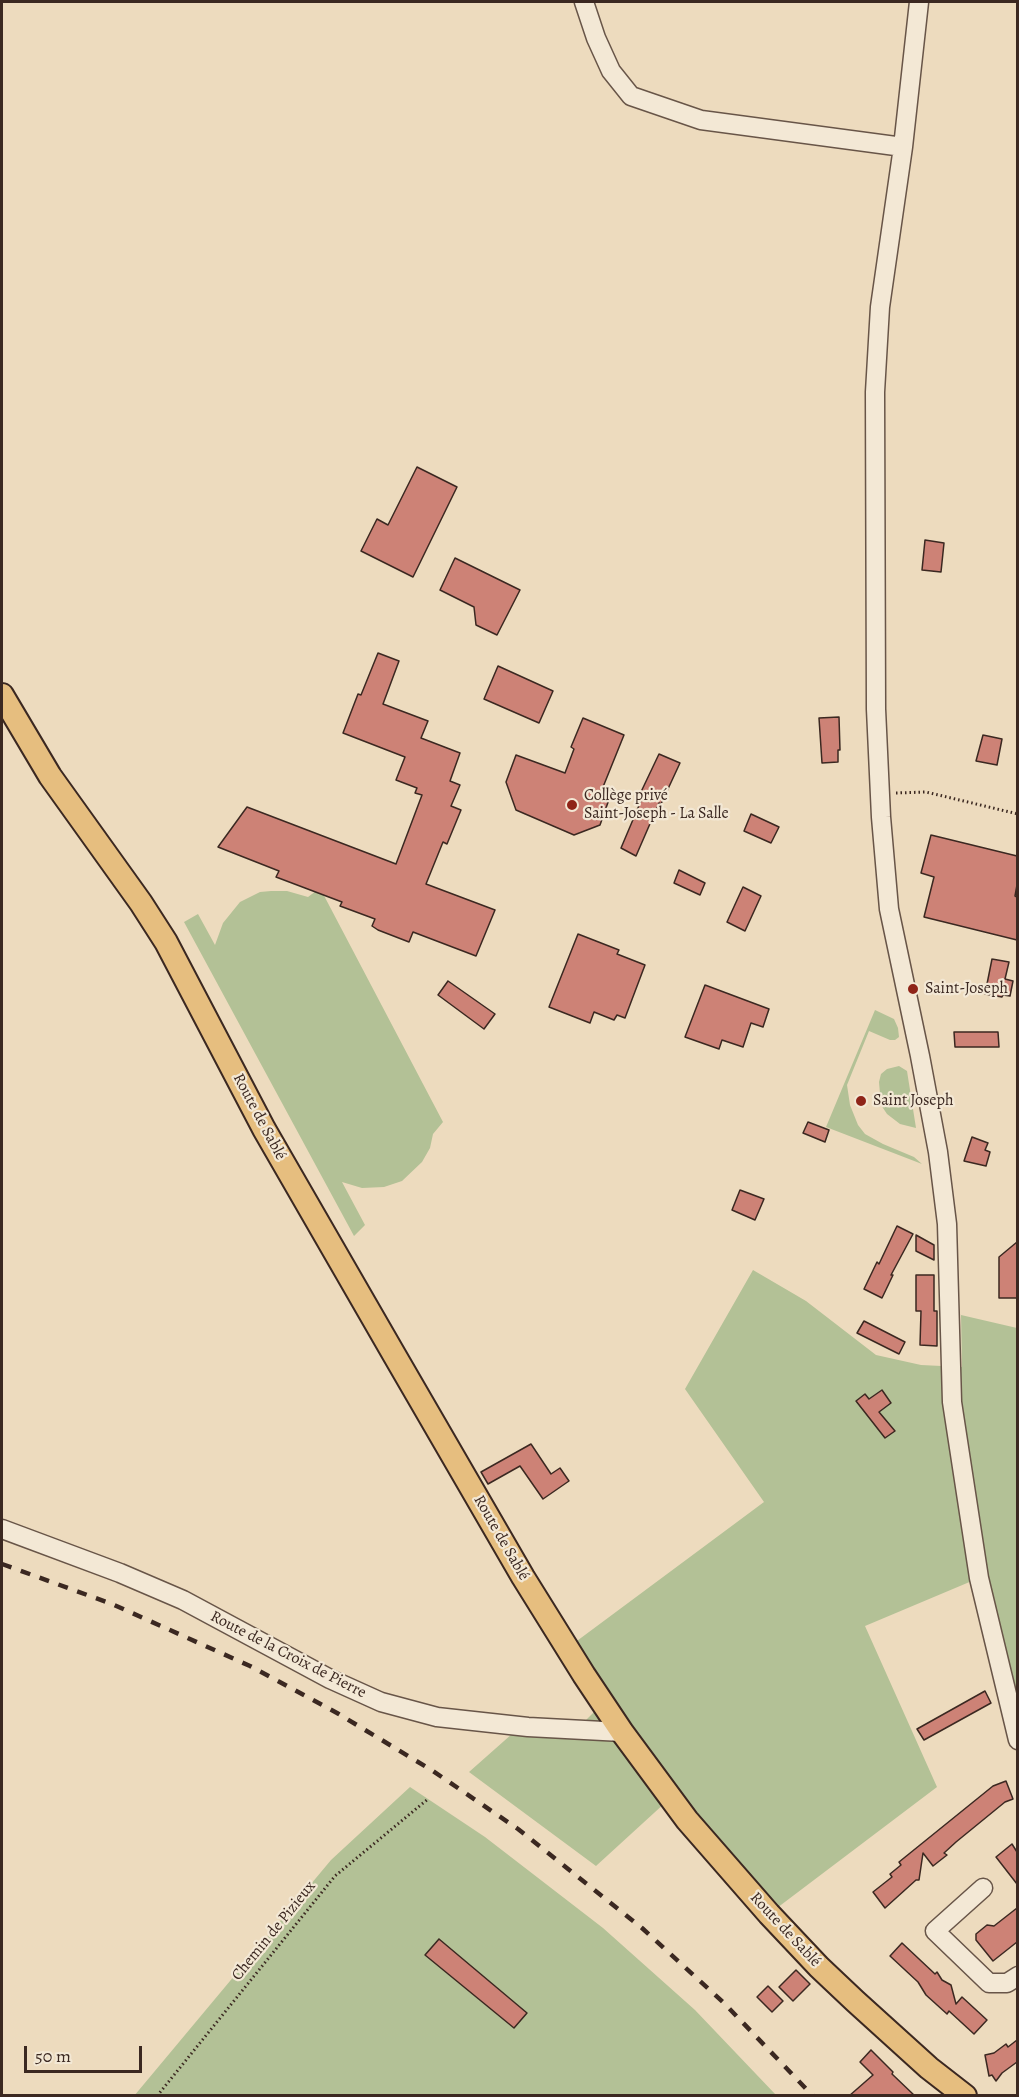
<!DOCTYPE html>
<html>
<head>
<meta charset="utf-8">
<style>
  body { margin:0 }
  #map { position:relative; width:1019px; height:2097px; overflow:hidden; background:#eddbbe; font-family:Alegreya,serif }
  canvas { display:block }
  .frame { position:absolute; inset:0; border:3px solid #3b2821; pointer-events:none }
  .scale { position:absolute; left:24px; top:2046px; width:118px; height:27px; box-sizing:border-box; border:3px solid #3b2821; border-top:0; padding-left:8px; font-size:18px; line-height:21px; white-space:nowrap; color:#3b2821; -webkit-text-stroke:4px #f3e8d5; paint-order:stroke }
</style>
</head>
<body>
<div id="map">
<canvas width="1019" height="2097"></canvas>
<div class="frame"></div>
<div class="scale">50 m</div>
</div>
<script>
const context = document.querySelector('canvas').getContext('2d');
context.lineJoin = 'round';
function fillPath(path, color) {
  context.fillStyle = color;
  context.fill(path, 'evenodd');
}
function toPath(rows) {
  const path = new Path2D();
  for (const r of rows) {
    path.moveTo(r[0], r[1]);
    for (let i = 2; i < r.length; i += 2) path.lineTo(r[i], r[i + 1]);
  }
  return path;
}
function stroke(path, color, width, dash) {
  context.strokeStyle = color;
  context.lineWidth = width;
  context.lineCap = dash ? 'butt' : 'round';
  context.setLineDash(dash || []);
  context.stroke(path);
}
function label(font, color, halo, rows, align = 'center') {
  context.font = font + ' Alegreya,serif';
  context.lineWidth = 4.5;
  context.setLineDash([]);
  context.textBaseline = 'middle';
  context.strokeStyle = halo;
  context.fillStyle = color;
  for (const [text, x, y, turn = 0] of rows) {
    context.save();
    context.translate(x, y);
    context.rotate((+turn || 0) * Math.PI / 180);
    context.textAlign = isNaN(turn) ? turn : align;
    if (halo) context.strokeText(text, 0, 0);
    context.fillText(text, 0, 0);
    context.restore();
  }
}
fillPath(toPath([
  [320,888,443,1122,433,1134,430,1148,422,1162,402,1181,384,1187,362,1188,342,1182,365,1225,354,1236,184,922,198,914,215,945,223,923,240,902,260,892,271,891,287,891,308,897],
  [875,1010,894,1019,898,1028,899,1037,895,1040,890,1040,869,1031,847,1085,850,1105,858,1125,865,1134,883,1144,914,1157,922,1164,826,1127],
  [899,1066,907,1071,916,1128,900,1124,887,1114,881,1105,879,1082,881,1074,887,1069],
  [753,1270,806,1301,876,1355,921,1365,962,1367,961,1315,1017,1328,1017,1740,979,1578,865,1626,937,1787,769,1914,666,1802,596,1866,469,1772,530,1718,583,1723,594,1712,558,1655,764,1502,685,1389],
  [410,1787,485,1837,603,1928,695,2010,776,2095,134,2096,331,1860]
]), '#b3c196');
const building = toPath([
  [417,467,457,487,413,577,361,551,377,519,388,525,417,467],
  [925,540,944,543,941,572,922,570,925,540],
  [455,558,520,590,497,635,476,625,474,607,440,590,455,558],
  [378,653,399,661,383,704,428,721,421,738,460,753,450,781,460,785,451,806,461,810,447,844,443,842,426,884,495,910,476,956,413,932,409,942,378,930,372,926,375,919,340,906,342,902,276,877,279,871,218,847,247,807,396,864,422,795,415,793,417,788,396,780,405,757,343,733,358,694,361,695,378,653],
  [498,666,553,691,539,723,484,699,498,666],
  [839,717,840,750,838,750,838,762,822,763,819,718,839,717],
  [583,718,624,735,603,787,612,791,600,825,574,835,516,810,506,782,516,755,565,773,574,749,571,747,583,718],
  [983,735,1002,739,997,765,976,761,983,735],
  [659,754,680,763,661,804,659,803,636,856,621,848,643,796,640,794,659,754],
  [751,814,779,827,771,843,744,831,751,814],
  [931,835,1017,856,1017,885,1015,896,1017,897,1017,940,924,917,934,877,921,873,931,835],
  [679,870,705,883,700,895,674,883,679,870],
  [743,887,761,896,745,931,727,922,743,887],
  [578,934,619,950,617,954,645,965,625,1018,617,1015,614,1020,594,1012,590,1023,549,1007,578,934],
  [992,959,1009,962,1005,979,1013,981,1010,996,1003,995,1002,997,985,994,992,959],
  [448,981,495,1014,484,1029,438,995,448,981],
  [705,985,769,1009,763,1027,751,1023,743,1047,722,1040,719,1049,685,1037,705,985],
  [954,1032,998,1032,999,1047,955,1047,954,1032],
  [808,1122,829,1130,825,1142,803,1133,808,1122],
  [972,1137,988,1143,985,1150,990,1152,986,1166,964,1161,972,1137],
  [740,1190,764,1199,755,1220,732,1210,740,1190],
  [897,1226,913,1234,891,1275,893,1275,882,1298,864,1289,877,1262,879,1264,897,1226],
  [916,1235,934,1245,934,1260,916,1251,916,1235],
  [1017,1242,1017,1298,999,1298,999,1257,1017,1242],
  [916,1275,934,1275,934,1311,937,1311,937,1346,920,1345,921,1311,916,1311,916,1275],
  [864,1321,905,1342,899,1354,857,1333,864,1321],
  [882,1390,891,1403,879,1412,895,1431,885,1438,856,1401,865,1394,869,1399,882,1390],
  [531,1444,551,1474,560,1468,569,1481,543,1499,520,1466,488,1484,481,1472,531,1444],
  [985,1691,991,1703,924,1740,917,1729,985,1691],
  [1006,1781,1013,1799,1005,1802,956,1842,944,1853,947,1855,933,1866,923,1853,919,1880,916,1880,885,1908,873,1892,892,1877,890,1874,901,1865,899,1862,993,1786,1006,1781],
  [1012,1844,1017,1852,1017,1884,996,1857,1012,1844],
  [1017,1908,1017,1942,993,1961,976,1940,976,1934,987,1925,994,1926,1017,1908],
  [439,1939,527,2013,514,2028,425,1955,439,1939],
  [902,1943,935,1974,937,1972,942,1980,951,1985,956,2004,962,1997,987,2020,974,2034,949,2011,947,2014,926,1995,918,1982,890,1956,902,1943],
  [796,1970,810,1984,793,2001,779,1987,796,1970],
  [768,1986,783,2001,772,2012,757,1997,768,1986],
  [1017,2040,1017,2062,1002,2073,996,2081,992,2075,989,2076,985,2055,994,2053,1006,2044,1008,2047,1017,2040],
  [871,2050,893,2072,892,2074,915,2096,849,2096,873,2075,860,2062,871,2050]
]);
fillPath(building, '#cd8276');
stroke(building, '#3b2821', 1.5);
const minor = toPath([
  [584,2,596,38,611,71,631,96,701,120,903,147],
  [919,2,903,147,880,307,875,392,876,709,881,817,889,909,920,1056,938,1152,947,1224,952,1402,979,1578,1018,1740],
  [2,1529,120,1573,183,1600,330,1679,381,1702,437,1717,528,1727,622,1732],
  [983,1888,935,1931,989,1983,1007,1983,1018,1976]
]);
const major = toPath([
  [2,695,50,776,141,903,166,942,264,1129,392,1351,523,1577,584,1675,622,1732,687,1820,769,1914,819,1967,855,2001,929,2068,965,2096]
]);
stroke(minor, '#685548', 21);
stroke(major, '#3b2821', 26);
stroke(toPath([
  [896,793,926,792,1018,814],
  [157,2096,335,1876,428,1799]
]), '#3b2821', 3, [1.5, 3]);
stroke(minor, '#f3e8d5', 18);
stroke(major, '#e6be7f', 22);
stroke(toPath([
  [2,1564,112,1604,250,1666,337,1713,433,1771,518,1829,642,1928,724,2003,813,2096]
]), '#3b2821', 4.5, [10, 10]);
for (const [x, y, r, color] of [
  [572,805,6,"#8f2418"],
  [913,989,6,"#8f2418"],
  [861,1101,6,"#8f2418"]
]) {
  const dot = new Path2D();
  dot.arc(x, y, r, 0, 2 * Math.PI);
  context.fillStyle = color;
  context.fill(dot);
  stroke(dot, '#f3e8d5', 2);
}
label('16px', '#3b2821', '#f3e8d5', [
  ["Collège privé",584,796],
  ["Saint-Joseph - La Salle",584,814],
  ["Saint-Joseph",925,989],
  ["Saint Joseph",873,1101]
], 'left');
label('16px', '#3b2821', '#f3e8d5', [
  ["Route de Sablé",259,1117,62],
  ["Route de Sablé",501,1538,60],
  ["Route de la Croix de Pierre",288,1655,27],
  ["Route de Sablé",785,1930,47],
  ["Chemin de Pizieux",274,1931,-51]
]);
</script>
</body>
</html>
